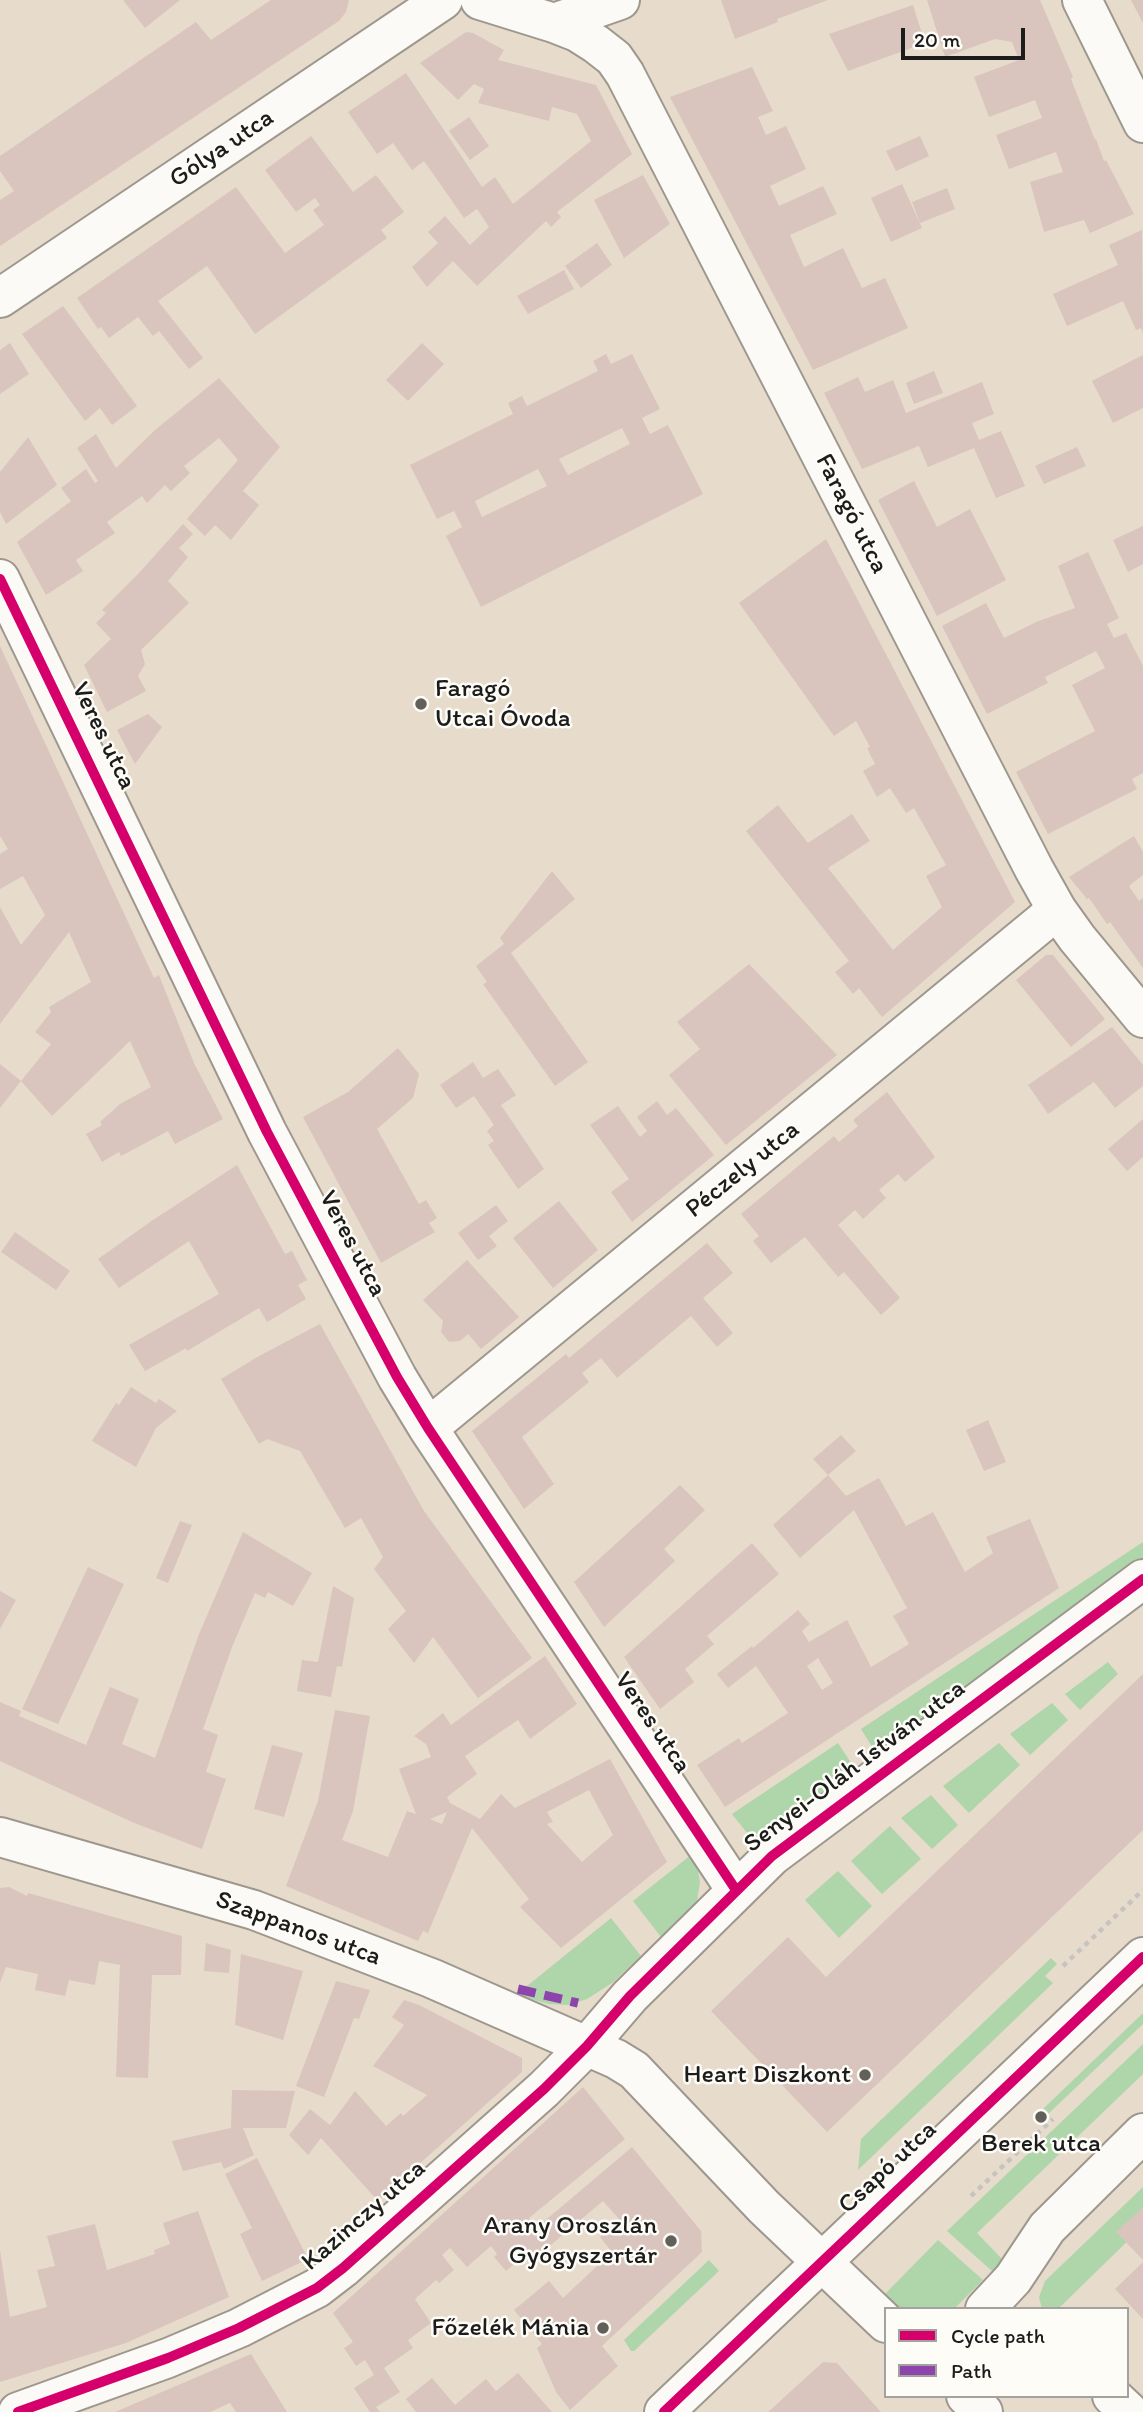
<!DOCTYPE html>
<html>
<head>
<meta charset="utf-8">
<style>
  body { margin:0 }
  #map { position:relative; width:1143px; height:2412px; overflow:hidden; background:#e7dbcb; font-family:Itim,sans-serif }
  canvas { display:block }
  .legend { position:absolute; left:884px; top:2307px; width:245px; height:91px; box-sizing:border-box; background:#fdfcf7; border:2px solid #a3a29f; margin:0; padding:9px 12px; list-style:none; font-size:21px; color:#1c1c1c }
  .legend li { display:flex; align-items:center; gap:14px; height:35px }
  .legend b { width:35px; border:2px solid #a3a29f }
  .scale { position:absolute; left:901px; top:28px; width:124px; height:32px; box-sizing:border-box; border:4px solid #1c1c1c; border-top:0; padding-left:9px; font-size:21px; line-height:24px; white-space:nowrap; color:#1c1c1c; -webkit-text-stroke:5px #fdfcf7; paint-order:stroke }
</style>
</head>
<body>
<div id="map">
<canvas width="1143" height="2412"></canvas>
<ul class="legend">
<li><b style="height:9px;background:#d6006c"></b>Cycle path</li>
<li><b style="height:9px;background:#8e44ad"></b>Path</li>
</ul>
<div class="scale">20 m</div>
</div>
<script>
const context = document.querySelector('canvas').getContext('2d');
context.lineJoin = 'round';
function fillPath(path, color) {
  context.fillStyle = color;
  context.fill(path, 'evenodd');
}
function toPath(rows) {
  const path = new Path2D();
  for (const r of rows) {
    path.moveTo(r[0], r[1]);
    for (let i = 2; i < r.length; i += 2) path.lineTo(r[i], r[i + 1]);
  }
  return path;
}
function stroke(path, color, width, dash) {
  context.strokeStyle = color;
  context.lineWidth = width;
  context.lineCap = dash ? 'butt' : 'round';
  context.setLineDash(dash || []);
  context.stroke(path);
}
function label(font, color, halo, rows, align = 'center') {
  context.font = font + ' Itim,sans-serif';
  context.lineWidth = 5;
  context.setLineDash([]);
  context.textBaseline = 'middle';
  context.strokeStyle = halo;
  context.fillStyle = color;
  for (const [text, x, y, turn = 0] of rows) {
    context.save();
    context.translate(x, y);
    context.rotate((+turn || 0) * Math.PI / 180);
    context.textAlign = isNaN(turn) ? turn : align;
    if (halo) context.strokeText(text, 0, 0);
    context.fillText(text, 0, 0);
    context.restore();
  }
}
fillPath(toPath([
  [1143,1542,1143,1558,876,1753,861,1729],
  [1108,1662,1118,1674,1080,1710,1065,1694],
  [1052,1703,1068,1720,1030,1755,1010,1734],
  [838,1743,855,1769,755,1843,732,1814],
  [999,1743,1020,1765,969,1813,943,1786],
  [931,1795,958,1825,932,1849,901,1818],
  [890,1826,921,1859,882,1894,851,1861],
  [691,1855,698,1871,700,1882,697,1901,661,1937,633,1901],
  [838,1871,872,1906,839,1938,805,1900],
  [611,1918,641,1956,612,1983,587,1999,568,2005,549,2004,516,1995],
  [1051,1958,1057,1964,1045,1976,1053,1983,858,2170,861,2139],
  [1143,2013,1143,2024,1048,2114,1043,2109],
  [1143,2044,1143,2074,977,2233,1004,2261,992,2271,947,2231],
  [1143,2187,1143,2226,1058,2309,1042,2309,1039,2297,1045,2281],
  [938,2240,983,2280,954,2309,899,2309,884,2295],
  [709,2260,719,2271,634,2351,631,2351,624,2340]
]), '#afd5aa');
fillPath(toPath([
  [123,0,180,0,145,28],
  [271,0,349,0,346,12,339,21,0,246,0,200,14,191,0,171,0,156,196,22,211,40],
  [721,0,828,0,777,19,778,22,735,39],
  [927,0,1040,0,1073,77,1071,79,1095,140,1096,139,1104,161,1106,160,1134,214,1090,233,1084,220,1044,232,1030,182,1063,172,1056,152,1009,169,996,135,1042,118,1035,100,989,117,974,77,1019,60,1012,42,995,39,945,57],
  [1131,0,1143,0,1143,23],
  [913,5,925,43,848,71,829,34],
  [466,32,473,33,504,50,498,60,596,85,632,154,557,212,561,217,551,227,546,221,477,286,453,261,427,287,412,267,438,243,428,232,445,216,470,245,489,227,477,209,464,218,424,161,412,170,393,143,377,154,348,112,406,73,482,187,495,177,513,204,591,141,577,114,552,107,549,121,478,103,484,89,474,84,458,100,420,63],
  [752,67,773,111,758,117,766,135,786,126,806,169,770,186,779,206,823,186,837,214,790,235,804,267,843,248,862,288,885,278,908,328,813,370,670,97],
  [469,117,489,146,470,160,449,131],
  [311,136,353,192,376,175,404,212,381,230,387,238,255,334,207,266,158,301,203,358,189,369,159,331,153,336,138,317,109,338,101,327,98,329,77,298,236,187,285,253,324,225,313,210,320,205,315,198,296,212,265,170],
  [920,136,929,156,896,171,886,151],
  [643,175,670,224,624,258,594,200],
  [902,184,922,228,891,242,871,198],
  [947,188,955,209,920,223,912,202],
  [1142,230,1143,333,1141,328,1136,330,1123,301,1067,326,1053,294,1118,265,1109,245],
  [597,243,612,265,581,288,565,266],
  [564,270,574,289,528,314,517,296],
  [63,306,137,406,112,425,100,408,85,421,22,334],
  [10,343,29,374,0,394,0,350],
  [422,343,444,364,408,401,386,380],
  [606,354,611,364,632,354,660,409,642,418,650,434,668,425,703,494,481,607,446,536,462,527,454,511,437,519,410,465,513,414,508,403,522,396,527,406,598,371,593,361],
  [622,428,630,444,568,475,559,459],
  [538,469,547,486,482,517,475,501],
  [1143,355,1143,408,1113,423,1092,381],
  [934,371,943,393,914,404,906,383],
  [858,377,865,392,893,380,906,413,982,382,994,414,972,423,979,440,1001,431,1025,486,996,498,974,448,928,467,919,446,862,469,824,393],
  [219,378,280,447,243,491,259,505,231,540,215,525,205,536,187,519,238,460,219,438,184,466,190,473,171,491,165,485,147,503,142,496,107,522,115,533,76,560,83,571,46,595,17,542,71,501,61,488,86,469,95,483,98,481,77,448,96,434,116,468,155,430],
  [28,437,57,485,6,524,0,512,0,472],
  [1077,447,1086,466,1044,484,1035,466],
  [914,481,937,527,970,509,1006,580,937,616,878,500],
  [183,524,193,534,179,548,188,557,168,581,189,603,141,650,145,664,138,676,146,691,107,712,84,665,111,639,96,623,106,613,102,610,138,574],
  [1143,526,1143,564,1128,572,1113,540],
  [826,539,1015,902,882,1017,859,988,853,994,835,972,849,961,746,831,778,805,808,843,852,814,870,841,828,868,893,950,942,907,926,876,946,865,914,808,906,813,890,788,877,797,863,771,875,764,867,748,870,747,856,721,834,736,739,603],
  [1088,552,1119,618,1107,624,1114,638,1126,633,1143,666,1143,773,1132,779,1137,789,1048,834,1016,772,1095,731,1072,685,1105,668,1096,651,1045,677,1048,683,987,714,942,626,986,603,1004,638,1036,622,1075,608,1058,566],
  [0,646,154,978,159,975,194,1063,223,1119,175,1144,168,1131,121,1156,119,1152,102,1162,86,1134,102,1125,100,1122,120,1104,151,1087,130,1041,52,1116,21,1081,51,1044,35,1032,51,1012,49,1007,91,982,69,932,0,1024,0,907,21,945,45,915,23,876,0,889,0,854,8,849,0,836],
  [148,714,162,727,135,764,117,730],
  [1134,836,1143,852,1143,875,1129,886,1139,901,1143,898,1143,968,1110,922,1107,924,1089,898,1087,899,1069,877],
  [552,871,575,899,511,953,588,1062,555,1086,483,984,487,982,476,966,504,944,500,938],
  [1046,955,1053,955,1105,1019,1071,1047,1016,980],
  [749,964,837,1055,726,1145,669,1075,700,1049,677,1022],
  [1112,1027,1143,1065,1143,1086,1115,1108,1094,1082,1048,1114,1028,1085],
  [398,1048,419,1074,413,1098,377,1129,419,1204,426,1200,437,1218,429,1223,435,1232,381,1263,303,1117,348,1092],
  [473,1062,483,1078,498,1069,516,1095,501,1105,544,1169,518,1189,488,1145,494,1141,487,1131,494,1125,474,1096,456,1108,440,1085],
  [0,1064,21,1081,0,1108],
  [887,1092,935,1157,905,1182,898,1174,879,1190,886,1198,863,1219,855,1210,838,1225,900,1298,881,1315,844,1272,838,1277,805,1237,771,1263,753,1241,759,1236,741,1214,834,1136,839,1142,858,1126,853,1120],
  [657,1101,667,1115,676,1108,714,1155,632,1222,611,1192,629,1179,590,1125,618,1106,640,1137,647,1131,637,1117],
  [1143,1119,1143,1157,1127,1171,1108,1149],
  [237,1165,285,1254,292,1251,307,1280,298,1285,306,1299,267,1322,259,1308,187,1351,186,1348,145,1371,129,1345,219,1294,189,1241,119,1288,98,1259,150,1222],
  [559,1201,598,1250,553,1288,513,1238],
  [496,1205,508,1221,489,1236,497,1246,478,1260,458,1233],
  [15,1232,70,1271,56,1290,1,1252],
  [707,1243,733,1273,703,1298,733,1333,717,1347,691,1316,617,1378,601,1358,582,1373,589,1382,522,1437,554,1484,524,1509,472,1431,566,1354,569,1358],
  [467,1260,519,1317,481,1349,468,1334,460,1341,449,1342,441,1332,443,1321,423,1300],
  [320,1324,424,1511,532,1658,478,1698,433,1637,414,1663,388,1629,406,1611,374,1569,383,1557,361,1518,345,1528,300,1451,267,1439,259,1444,221,1379,259,1356],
  [131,1387,156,1403,159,1399,177,1411,156,1428,136,1467,92,1441,116,1403,119,1405],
  [988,1420,1006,1462,984,1471,966,1430],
  [841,1435,856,1451,828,1475,846,1496,879,1478,906,1526,933,1512,965,1572,993,1553,986,1537,1030,1519,1059,1588,725,1807,697,1765,739,1738,742,1743,788,1713,756,1666,728,1688,717,1674,752,1646,753,1648,798,1610,810,1624,802,1631,809,1642,847,1620,871,1667,909,1644,893,1616,907,1608,854,1510,800,1558,773,1525,828,1475,813,1459],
  [818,1658,833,1683,822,1690,807,1666],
  [680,1485,705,1510,664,1549,675,1561,604,1627,574,1582],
  [180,1521,192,1525,168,1583,156,1578],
  [243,1532,312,1573,293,1606,268,1592,265,1598,255,1593,232,1647,203,1729,218,1735,206,1772,226,1779,202,1849,132,1822,0,1761,0,1702,21,1711,19,1716,86,1745,110,1687,139,1699,122,1744,155,1758,199,1634],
  [752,1543,779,1574,707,1636,714,1644,685,1669,694,1682,660,1709,624,1657],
  [88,1567,124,1584,58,1724,22,1709],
  [333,1586,354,1598,342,1667,337,1666,331,1697,297,1691,302,1660,318,1662],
  [0,1591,16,1600,0,1629],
  [545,1656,577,1704,530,1739,518,1720,465,1756,477,1774,447,1797,450,1803,480,1819,501,1794,515,1808,610,1759,667,1862,561,1948,520,1907,529,1899,472,1828,428,1933,423,1931,418,1941,286,1886,318,1801,335,1710,370,1716,353,1811,342,1840,388,1857,407,1811,416,1814,399,1769,431,1757,426,1744,414,1736,443,1713,451,1725],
  [589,1790,613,1835,582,1862,547,1824,553,1822,547,1812],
  [447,1812,442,1824,430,1819],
  [1143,1674,1143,1830,827,2132,711,2011,788,1937,826,1977],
  [272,1745,303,1753,284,1817,254,1809],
  [9,1887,27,1896,28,1893,182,1936,181,1975,152,1975,148,2078,116,2077,120,1965,99,1961,95,1985,69,1980,65,1996,35,1990,38,1974,6,1967,0,1983,0,1888],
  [206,1943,231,1950,229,1973,204,1971],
  [241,1954,303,1971,283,2040,235,2025],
  [336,1981,370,1990,359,2019,354,2018,324,2097,296,2086],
  [404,2000,419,2005,522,2058,522,2072,378,2201,321,2138,308,2155,289,2135,310,2109,330,2125,355,2091,386,2126,401,2113,403,2116,427,2095,373,2066,404,2025,392,2017],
  [583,2087,625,2139,529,2218,539,2230,543,2227,541,2224,632,2147,701,2231,702,2252,602,2346,618,2366,570,2410,556,2392,537,2348,542,2344,514,2310,549,2281,563,2298,612,2252,600,2237,619,2219,603,2201,533,2260,527,2253,506,2271,494,2257,497,2254,491,2246,467,2267,450,2248,442,2255,454,2270,439,2283,436,2280,415,2299,431,2323,408,2340,413,2348,384,2368,400,2392,376,2407,380,2412,370,2412,354,2388,374,2375,365,2360,356,2366,344,2348,353,2342,333,2313],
  [232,2090,295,2091,286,2128,243,2128,254,2155,224,2169,221,2162,183,2171,172,2141,231,2128],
  [257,2158,308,2259,262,2281,240,2234,252,2228,225,2174],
  [1143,2207,1143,2260,1116,2232],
  [198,2211,229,2297,126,2343,0,2382,0,2250,10,2317,47,2307,37,2270,55,2266,47,2236,95,2224,107,2270,155,2254,154,2250,170,2244,163,2223],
  [1143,2262,1143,2319,1115,2289],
  [251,2354,287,2412,236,2412,230,2403,210,2412,115,2412],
  [823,2362,837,2363,881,2412,768,2412],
  [518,2373,552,2412,416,2412,406,2399,432,2378,455,2405,486,2379,496,2391]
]), '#d9c5be');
const minor = toPath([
  [480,0,554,23,577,32,596,44,614,58,625,74,1034,869,1057,910,1077,938,1143,1018],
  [1082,0,1143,123],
  [554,23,620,0],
  [0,298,443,0],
  [0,579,267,1132,397,1377,428,1428,736,1890],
  [428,1428,1057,910],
  [0,1837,254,1910,431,1978,616,2059,634,2070,764,2207,886,2323],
  [985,2309,1013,2279,1047,2228,1143,2133],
  [966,2396,983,2412],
  [1112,2396,1129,2412],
  [18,2412,168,2358,239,2328,317,2288,343,2268,544,2089,587,2046,630,1996,772,1856,1143,1579],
  [664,2412,1143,1957]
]);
stroke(minor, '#9e978d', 42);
stroke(toPath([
  [1063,1966,1143,1890],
  [971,2196,1053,2119]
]), '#c6c3c0', 4.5, [5, 5]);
stroke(minor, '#fbfaf7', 38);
stroke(toPath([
  [518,1989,578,2003]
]), '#8e44ad', 9, [18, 9]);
stroke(toPath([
  [0,579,267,1132,397,1377,428,1428,736,1890],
  [18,2412,168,2358,239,2328,317,2288,343,2268,544,2089,587,2046,630,1996,772,1856,1143,1579],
  [664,2412,1143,1957]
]), '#d6006c', 10);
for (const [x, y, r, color] of [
  [421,704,7,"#635f59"],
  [865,2075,7,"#635f59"],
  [1041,2117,7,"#635f59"],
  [671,2241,7,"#635f59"],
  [603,2328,7,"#635f59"]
]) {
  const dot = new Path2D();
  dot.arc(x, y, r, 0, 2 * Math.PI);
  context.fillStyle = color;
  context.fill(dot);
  stroke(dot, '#fdfcf7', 2.5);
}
label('26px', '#1c1c1c', '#fdfcf7', [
  ["Gólya utca",222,149,-34],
  ["Faragó utca",851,514,63],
  ["Veres utca",103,736,64],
  ["Péczely utca",743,1170,-39],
  ["Veres utca",352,1244,62],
  ["Veres utca",652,1723,56],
  ["Senyei-Oláh István utca",855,1767,-37],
  ["Szappanos utca",298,1929,20],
  ["Csapó utca",888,2168,-43],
  ["Kazinczy utca",364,2216,-41]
]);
label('26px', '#1c1c1c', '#fdfcf7', [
  ["Faragó",435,689,"left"],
  ["Utcai Óvoda",435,719,"left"],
  ["Heart Diszkont",851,2075],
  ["Berek utca",1041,2144,"center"],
  ["Arany Oroszlán",657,2226],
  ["Gyógyszertár",657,2256],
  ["Főzelék Mánia",589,2328]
], 'right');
</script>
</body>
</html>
